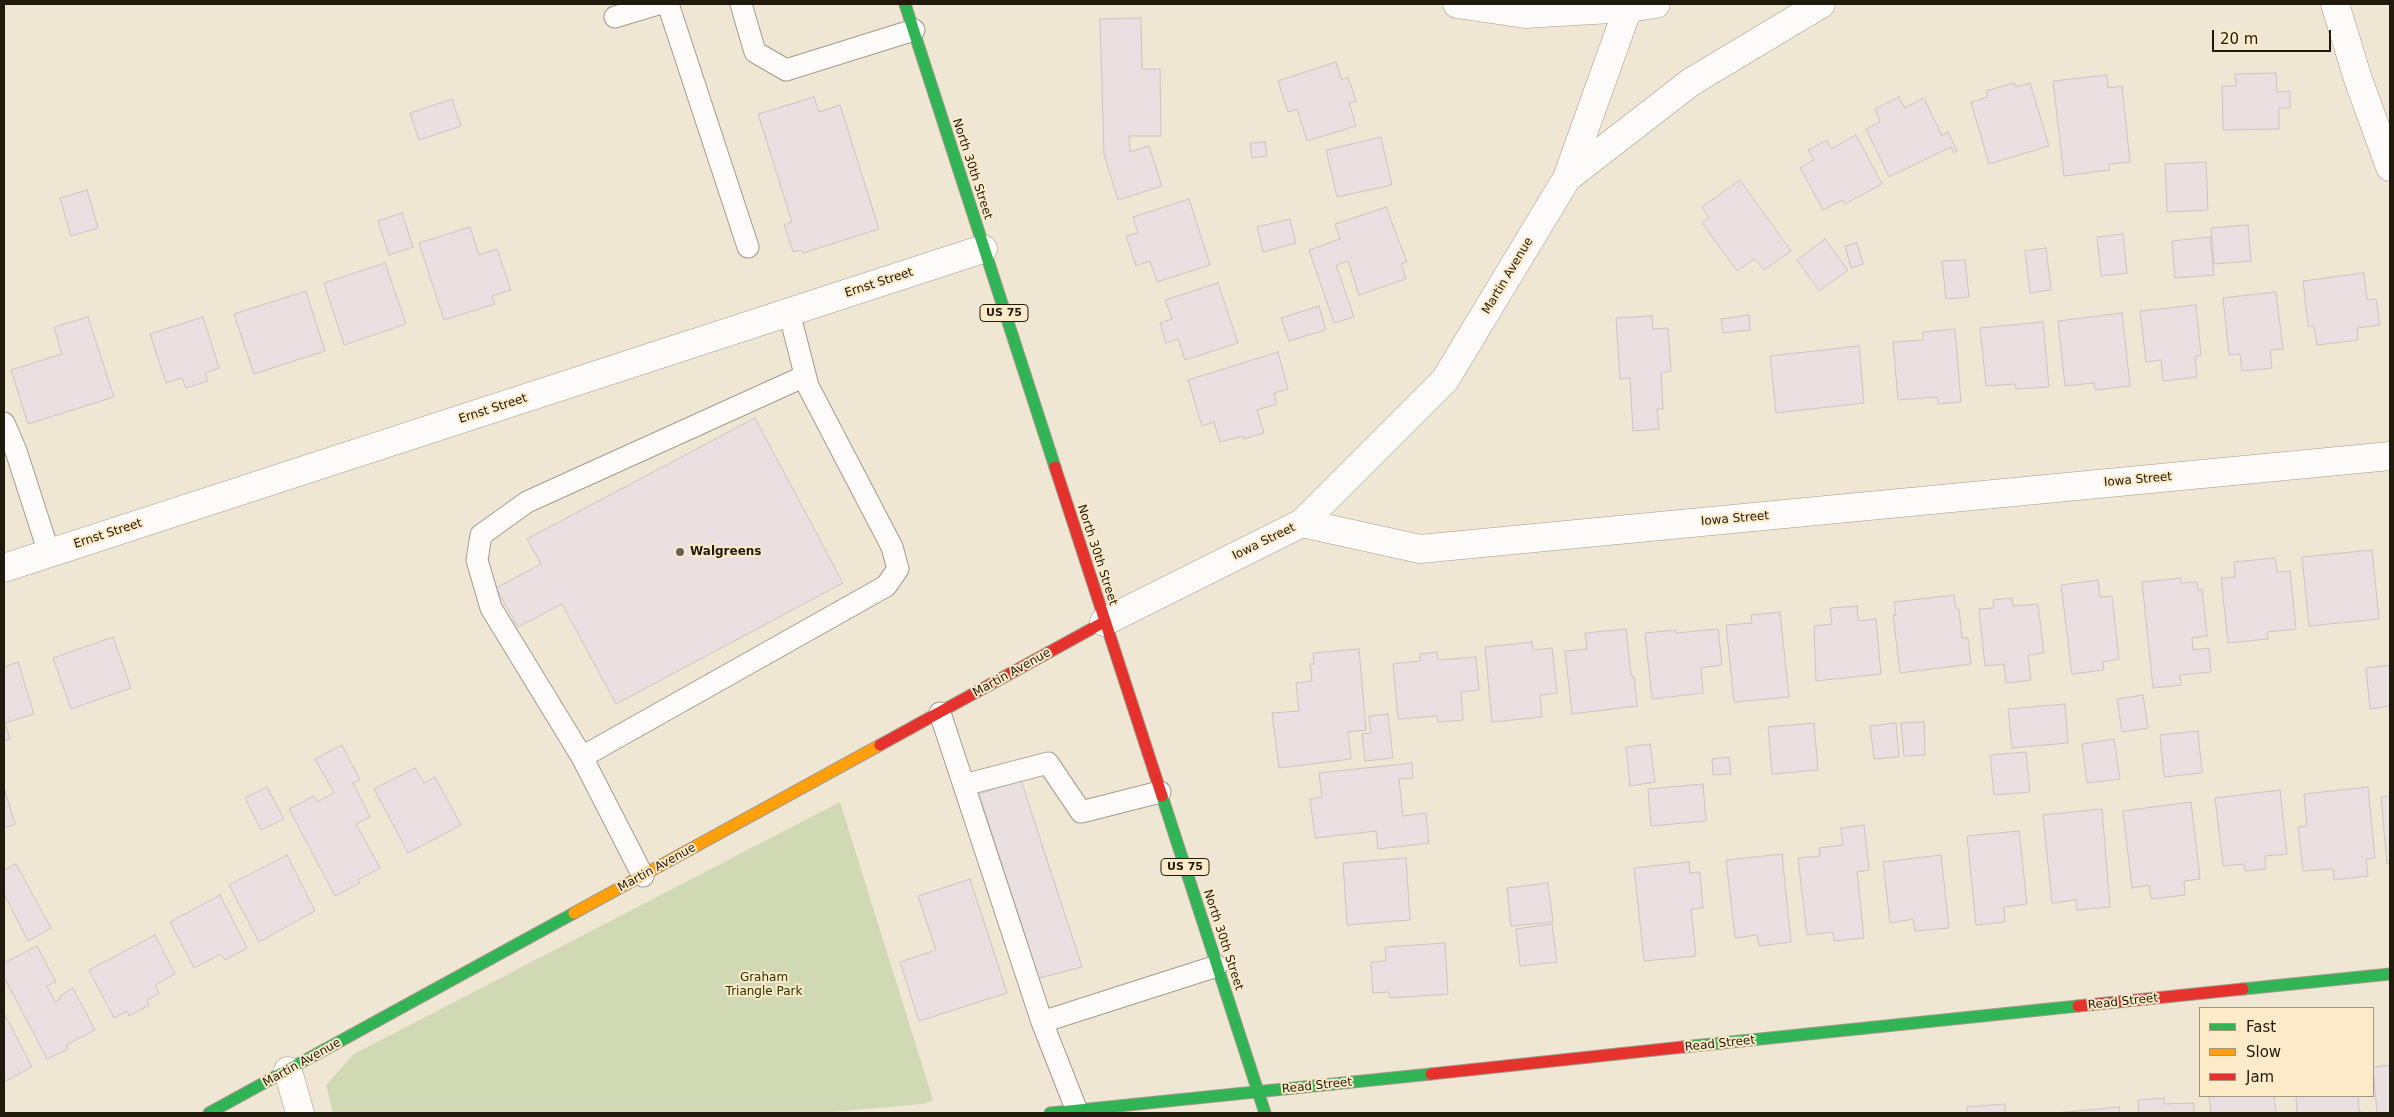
<!DOCTYPE html>
<html>
<head>
<meta charset="utf-8">
<style>
  body { margin:0 }
  #map { position:relative; width:2394px; height:1117px; overflow:hidden; background:#f0e6d4; font-family:"DejaVu Sans",sans-serif }
  canvas { display:block }
  .frame { position:absolute; inset:0; border:5px solid #201a0d; pointer-events:none }
  .legend { position:absolute; left:2199px; top:1007px; width:175px; height:90px; box-sizing:border-box; background:#fceac8; border:1px solid #a4977d; margin:0; padding:6px 9px; list-style:none; font-size:15px; color:#201a0d }
  .legend li { display:flex; align-items:center; gap:10px; height:25px }
  .legend b { width:25px; border:1px solid #a4977d }
  .scale { position:absolute; left:2212px; top:30px; width:119px; height:22px; box-sizing:border-box; border:2px solid #201a0d; border-top:0; padding-left:6px; font-size:15px; line-height:18px; white-space:nowrap; color:#201a0d; -webkit-text-stroke:4px #fceac8; paint-order:stroke }
</style>
</head>
<body>
<div id="map">
<canvas width="2394" height="1117"></canvas>
<div class="frame"></div>
<ul class="legend">
<li><b style="height:6px;background:#30b455"></b>Fast</li>
<li><b style="height:6px;background:#ff9f0a"></b>Slow</li>
<li><b style="height:6px;background:#e5322d"></b>Jam</li>
</ul>
<div class="scale">20 m</div>
</div>
<script>
const context = document.querySelector('canvas').getContext('2d');
context.lineJoin = 'round';
function fillPath(path, color) {
  context.fillStyle = color;
  context.fill(path, 'evenodd');
}
function toPath(rows) {
  const path = new Path2D();
  for (const r of rows) {
    path.moveTo(r[0], r[1]);
    for (let i = 2; i < r.length; i += 2) path.lineTo(r[i], r[i + 1]);
  }
  return path;
}
function stroke(path, color, width, dash) {
  context.strokeStyle = color;
  context.lineWidth = width;
  context.lineCap = dash ? 'butt' : 'round';
  context.setLineDash(dash || []);
  context.stroke(path);
}
function label(font, color, halo, rows, align = 'center') {
  context.font = font + ' "DejaVu Sans",sans-serif';
  context.lineWidth = 4;
  context.setLineDash([]);
  context.textBaseline = 'middle';
  context.strokeStyle = halo;
  context.fillStyle = color;
  for (const [text, x, y, turn = 0] of rows) {
    context.save();
    context.translate(x, y);
    context.rotate((+turn || 0) * Math.PI / 180);
    context.textAlign = isNaN(turn) ? turn : align;
    if (halo) context.strokeText(text, 0, 0);
    context.fillText(text, 0, 0);
    context.restore();
  }
}
fillPath(toPath([
  [840,802,933,1100,923,1104,819,1113,333,1113,326,1085,354,1054]
]), '#d1d8b4');
const building = toPath([
  [1141,18,1142,69,1160,69,1161,136,1129,136,1130,152,1149,146,1162,186,1118,200,1104,154,1100,19,1141,18],
  [1336,62,1342,80,1348,77,1356,101,1349,103,1356,126,1307,141,1297,109,1288,112,1278,81,1336,62],
  [2276,73,2277,92,2290,91,2290,108,2279,108,2279,129,2223,130,2222,86,2236,86,2235,74,2276,73],
  [2107,75,2108,88,2122,86,2130,162,2109,164,2109,170,2064,176,2053,81,2107,75],
  [2014,83,2015,87,2030,83,2049,146,1989,164,1971,102,1988,97,1986,91,2014,83],
  [814,97,819,112,840,105,879,229,803,253,801,250,793,252,784,225,792,222,758,114,814,97],
  [1899,97,1905,108,1924,98,1942,136,1948,132,1957,151,1954,153,1951,147,1889,177,1866,129,1880,122,1875,109,1899,97],
  [452,99,461,126,419,140,410,113,452,99],
  [1856,135,1882,184,1845,204,1842,200,1823,210,1800,168,1814,160,1808,150,1827,140,1831,149,1856,135],
  [1381,137,1392,185,1337,197,1326,150,1381,137],
  [1265,142,1267,156,1252,158,1250,143,1265,142],
  [2206,162,2208,210,2167,212,2165,164,2206,162],
  [1740,180,1791,251,1764,270,1755,259,1737,271,1702,223,1709,218,1702,207,1740,180],
  [87,190,98,228,71,236,60,198,87,190],
  [1189,199,1210,265,1157,282,1150,261,1136,266,1126,236,1138,233,1133,217,1189,199],
  [1386,207,1407,262,1401,264,1406,279,1359,295,1348,261,1336,265,1354,317,1334,323,1309,250,1340,239,1335,224,1386,207],
  [402,213,413,247,389,255,378,221,402,213],
  [1290,219,1296,243,1263,252,1257,227,1290,219],
  [2248,225,2251,261,2214,264,2211,228,2248,225],
  [470,227,479,255,497,249,511,290,492,296,495,304,444,320,419,243,470,227],
  [2123,234,2127,273,2101,276,2097,237,2123,234],
  [2210,237,2214,275,2175,278,2172,241,2210,237],
  [1825,239,1848,270,1819,291,1797,260,1825,239],
  [1857,243,1863,264,1851,268,1845,246,1857,243],
  [2046,248,2051,290,2030,293,2025,251,2046,248],
  [1965,260,1969,297,1946,299,1942,261,1965,260],
  [385,263,406,324,344,345,324,283,385,263],
  [2364,273,2367,300,2376,299,2380,325,2357,328,2358,340,2317,345,2314,326,2308,326,2303,281,2364,273],
  [1218,283,1238,343,1185,360,1178,339,1166,343,1160,323,1172,319,1165,300,1218,283],
  [306,291,325,351,254,374,234,314,306,291],
  [2276,292,2283,349,2270,350,2272,368,2242,371,2240,354,2229,355,2223,298,2276,292],
  [2196,305,2201,355,2195,357,2197,377,2163,381,2161,360,2146,362,2140,311,2196,305],
  [1319,306,1326,330,1289,341,1281,318,1319,306],
  [2122,313,2130,386,2095,390,2094,383,2065,386,2058,321,2122,313],
  [1749,315,1750,330,1723,333,1721,319,1749,315],
  [1652,316,1653,329,1668,328,1671,371,1661,373,1663,409,1657,409,1659,429,1633,431,1630,378,1620,379,1616,318,1652,316],
  [88,317,114,397,28,424,11,370,62,354,54,327,88,317],
  [203,317,219,368,205,373,208,381,186,388,182,378,166,383,150,334,203,317],
  [2043,322,2049,387,2016,389,2015,384,1986,386,1980,328,2043,322],
  [1955,329,1961,402,1938,404,1937,397,1898,400,1893,342,1923,340,1923,332,1955,329],
  [1859,346,1864,403,1776,413,1770,356,1859,346],
  [1278,352,1288,389,1274,393,1277,404,1257,410,1264,433,1244,439,1243,436,1220,442,1214,422,1202,426,1188,380,1278,352],
  [755,418,843,583,616,704,562,604,518,627,496,588,541,564,527,539,755,418],
  [2372,550,2379,619,2309,626,2302,557,2372,550],
  [2275,558,2277,572,2290,571,2296,629,2267,632,2268,639,2228,643,2221,578,2235,577,2234,562,2275,558],
  [2181,578,2181,583,2197,582,2198,590,2202,589,2207,636,2192,638,2193,650,2209,648,2211,672,2180,675,2181,685,2153,688,2142,582,2181,578],
  [2098,580,2100,597,2112,596,2119,659,2103,662,2104,670,2072,674,2061,585,2098,580],
  [1954,595,1956,609,1959,609,1962,638,1968,638,1971,664,1900,673,1893,615,1896,615,1894,602,1954,595],
  [2012,598,2013,606,2038,604,2044,653,2028,655,2031,680,2006,683,2004,664,1985,666,1979,609,1994,608,1993,600,2012,598],
  [1857,606,1858,621,1876,619,1881,674,1816,681,1814,626,1832,624,1830,608,1857,606],
  [1780,612,1789,697,1734,702,1726,625,1752,623,1751,615,1780,612],
  [1626,629,1631,676,1634,676,1637,706,1572,714,1565,651,1587,649,1585,633,1626,629],
  [1718,629,1722,665,1701,668,1703,693,1652,699,1645,633,1676,630,1676,633,1718,629],
  [113,637,131,688,71,709,53,658,113,637],
  [1532,642,1533,650,1552,648,1557,693,1540,695,1542,717,1492,722,1485,647,1532,642],
  [1359,649,1366,730,1348,732,1351,759,1279,768,1272,713,1299,711,1296,683,1312,681,1310,664,1314,664,1313,653,1359,649],
  [1437,652,1438,660,1476,657,1479,690,1461,692,1463,720,1438,722,1437,716,1398,719,1393,664,1420,661,1420,654,1437,652],
  [18,662,34,714,5,723,10,739,4,741,4,667,18,662],
  [2390,665,2390,706,2370,709,2366,668,2390,665],
  [2143,695,2148,728,2122,732,2117,699,2143,695],
  [2065,704,2068,743,2012,748,2008,709,2065,704],
  [1388,714,1393,758,1365,761,1362,734,1371,733,1369,716,1388,714],
  [1924,722,1925,755,1904,756,1901,723,1924,722],
  [1814,723,1818,770,1772,774,1768,727,1814,723],
  [1896,723,1899,757,1874,759,1870,726,1896,723],
  [2198,731,2202,773,2164,777,2160,735,2198,731],
  [2114,739,2120,779,2087,783,2082,744,2114,739],
  [1650,744,1655,782,1630,786,1626,747,1650,744],
  [342,745,360,780,353,783,370,817,356,824,380,868,358,880,360,883,335,896,289,809,314,796,317,802,334,793,315,759,342,745],
  [2026,752,2030,792,1994,795,1990,755,2026,752],
  [1729,757,1731,774,1713,775,1712,759,1729,757],
  [1412,763,1413,778,1399,779,1403,816,1426,813,1429,843,1378,849,1376,831,1315,838,1310,799,1322,797,1319,773,1412,763],
  [415,768,424,783,435,777,461,825,408,853,374,789,415,768],
  [1021,780,1082,967,1039,978,979,794,1021,780],
  [1703,784,1706,821,1651,826,1648,789,1703,784],
  [267,787,284,819,261,830,245,798,267,787],
  [2368,787,2375,858,2366,859,2368,876,2334,880,2333,869,2303,871,2298,827,2307,826,2304,794,2368,787],
  [4,788,15,824,4,828,4,788],
  [2280,790,2287,854,2265,856,2266,869,2245,871,2244,864,2223,866,2215,798,2280,790],
  [2390,796,2390,863,2387,864,2381,797,2390,796],
  [2191,802,2200,879,2184,881,2185,895,2151,899,2149,885,2132,888,2123,811,2191,802],
  [2102,809,2110,907,2077,910,2076,900,2052,903,2043,815,2102,809],
  [1864,825,1869,870,1857,872,1864,938,1834,941,1833,932,1807,935,1798,858,1820,856,1819,848,1843,845,1841,828,1864,825],
  [2019,831,2027,904,2004,907,2005,922,1976,925,1967,836,2019,831],
  [1782,854,1791,942,1759,946,1757,935,1735,938,1726,860,1782,854],
  [287,855,315,911,259,942,229,885,287,855],
  [1941,855,1949,928,1915,931,1913,919,1890,923,1883,862,1941,855],
  [1406,858,1410,920,1347,925,1343,863,1406,858],
  [1689,862,1690,873,1700,872,1703,908,1691,909,1696,956,1644,961,1634,868,1689,862],
  [16,864,51,928,28,941,4,894,4,870,16,864],
  [970,879,1007,993,919,1021,900,962,936,950,918,896,970,879],
  [1548,883,1553,922,1511,926,1507,888,1548,883],
  [220,895,247,948,225,960,221,954,194,968,170,922,220,895],
  [1552,924,1557,962,1520,966,1516,929,1552,924],
  [155,935,175,974,155,985,159,994,147,1000,149,1005,129,1016,127,1011,114,1018,89,970,155,935],
  [1445,943,1448,994,1390,998,1389,992,1373,993,1371,962,1386,961,1385,947,1445,943],
  [37,946,56,982,47,986,55,1002,61,998,60,996,73,988,95,1030,66,1045,68,1049,47,1059,4,977,4,963,37,946],
  [4,1013,32,1067,4,1082,4,1013],
  [2390,1065,2390,1113,2377,1113,2373,1067,2390,1065],
  [2209,1096,2274,1096,2276,1113,2211,1113,2209,1096],
  [2296,1096,2358,1096,2359,1112,2366,1113,2297,1113,2296,1096],
  [2164,1098,2164,1104,2194,1103,2194,1113,2139,1113,2138,1100,2164,1098],
  [2005,1104,2005,1113,1968,1113,1967,1107,2005,1104],
  [2119,1107,2120,1113,2055,1113,2119,1107]
]);
fillPath(building, '#eadfe1');
stroke(building, '#ccc4c2', 1);
const lane = toPath([
  [668,4,748,247],
  [741,4,755,52,786,70,914,30],
  [615,17,658,4],
  [4,423,16,451,49,553],
  [940,713,1042,1022,1217,966],
  [582,757,491,608,477,560,481,535,527,502,805,376],
  [964,785,1048,763,1081,812,1160,792],
  [643,876,582,757,886,586,898,569,892,547,808,386,789,312],
  [1042,1022,1077,1111]
]);
const street = toPath([
  [1457,4,1525,14,1628,8,1629,4],
  [2335,4,2358,79,2390,167],
  [1567,178,1691,82,1821,4],
  [1302,523,1445,380,1567,178,1628,8,1656,4],
  [4,568,983,249],
  [1104,622,1302,523,1420,549,2390,456],
  [288,1071,300,1113]
]);
const fast = toPath([
  [905,4,1055,467],
  [1162,796,1265,1113],
  [2243,989,2390,974],
  [1683,1047,2078,1006],
  [209,1113,574,913],
  [1050,1113,1431,1074]
]);
const slow = toPath([
  [574,913,880,745]
]);
const jam = toPath([
  [1055,467,1162,796],
  [880,745,1104,622],
  [2078,1006,2243,989],
  [1431,1074,1683,1047]
]);
stroke(lane, '#a29b8d', 23);
stroke(street, '#a29b8d', 29);
stroke(fast, '#a29b8d', 13);
stroke(slow, '#a29b8d', 13);
stroke(jam, '#a29b8d', 13);
stroke(lane, '#fdfbf9', 21);
stroke(street, '#fdfbf9', 28);
stroke(fast, '#30b455', 11);
stroke(slow, '#ff9f0a', 11);
stroke(jam, '#e5322d', 11);
for (const [x, y, r, color] of [
  [680,552,5,"#696153"]
]) {
  const dot = new Path2D();
  dot.arc(x, y, r, 0, 2 * Math.PI);
  context.fillStyle = color;
  context.fill(dot);
  stroke(dot, '#fceac8', 2);
}
for (const [x, y, w] of [
  [1004,313,48],
  [1185,867,48]
]) {
  const box = new Path2D();
  box.roundRect(x - w / 2, y - 8.5, w, 17, 4);
  context.fillStyle = '#fceac8';
  context.fill(box);
  stroke(box, '#201a0d', 1);
}
label('bold 11px', '#201a0d', null, [
  ["US 75",1004,313],
  ["US 75",1185,867]
]);
label('12px', '#201a0d', '#fceac8', [
  ["North 30th Street",972,169,72],
  ["Martin Avenue",1508,276,-59],
  ["Ernst Street",879,283,-18],
  ["Ernst Street",493,409,-18],
  ["Iowa Street",2138,480,-5],
  ["Iowa Street",1735,519,-5],
  ["Ernst Street",108,534,-18],
  ["Iowa Street",1264,542,-26],
  ["North 30th Street",1097,555,72],
  ["Martin Avenue",1012,673,-29],
  ["Martin Avenue",657,868,-29],
  ["North 30th Street",1223,940,72],
  ["Read Street",2123,1002,-6],
  ["Read Street",1720,1044,-6],
  ["Martin Avenue",302,1063,-29],
  ["Read Street",1317,1086,-6]
]);
label('bold 12px', '#201a0d', '#fceac8', [
  ["Walgreens",690,552]
], 'left');
label('12px', '#253500', '#fceac8', [
  ["Graham",764,978],
  ["Triangle Park",764,992]
]);
</script>
</body>
</html>
